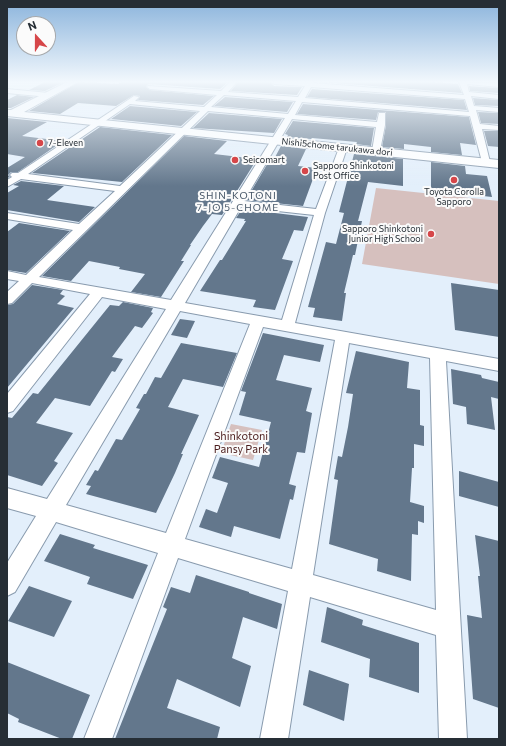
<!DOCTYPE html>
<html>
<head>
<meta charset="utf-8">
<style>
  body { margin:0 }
  #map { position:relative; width:506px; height:746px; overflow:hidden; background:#e3effb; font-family:Commissioner,sans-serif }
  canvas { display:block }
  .frame { position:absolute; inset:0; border:8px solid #262e35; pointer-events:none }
  .north { position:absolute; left:16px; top:16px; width:40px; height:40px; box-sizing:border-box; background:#fbfbfb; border:1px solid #a6a9ac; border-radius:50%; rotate:339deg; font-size:11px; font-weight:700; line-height:16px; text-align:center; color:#262e35 }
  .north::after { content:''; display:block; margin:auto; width:14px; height:18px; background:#d64649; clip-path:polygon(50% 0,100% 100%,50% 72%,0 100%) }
</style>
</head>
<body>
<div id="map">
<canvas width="506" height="746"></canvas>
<div class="frame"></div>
<div class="north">N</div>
</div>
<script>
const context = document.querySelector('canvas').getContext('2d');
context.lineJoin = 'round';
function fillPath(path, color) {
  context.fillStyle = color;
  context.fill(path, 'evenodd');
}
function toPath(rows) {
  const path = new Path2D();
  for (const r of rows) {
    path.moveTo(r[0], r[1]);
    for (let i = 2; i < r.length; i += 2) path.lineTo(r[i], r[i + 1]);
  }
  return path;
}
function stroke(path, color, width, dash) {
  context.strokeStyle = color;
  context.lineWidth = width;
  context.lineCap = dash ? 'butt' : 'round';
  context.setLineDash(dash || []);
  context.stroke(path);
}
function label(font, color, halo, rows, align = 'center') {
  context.font = font + ' Commissioner,sans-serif';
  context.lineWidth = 4;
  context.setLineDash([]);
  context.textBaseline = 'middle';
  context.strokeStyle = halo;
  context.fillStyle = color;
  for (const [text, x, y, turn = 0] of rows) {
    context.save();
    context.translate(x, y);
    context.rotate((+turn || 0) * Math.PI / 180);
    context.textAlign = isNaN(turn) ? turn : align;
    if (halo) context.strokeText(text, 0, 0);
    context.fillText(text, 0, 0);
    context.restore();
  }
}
fillPath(toPath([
  [376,188,499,201,499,284,362,264],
  [231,424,262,430,253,460,221,453]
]), '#d6c0be');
fillPath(toPath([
  [45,82,64,82,45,91,29,90],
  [79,82,118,84,121,82,228,82,220,89,148,84,146,87,150,90,214,96,203,105,138,100,140,96,134,95,116,106,78,103,60,114,29,111],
  [238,82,270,82,274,86,302,87,297,95,231,91],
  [320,82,431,82,458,84,462,93],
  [469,86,499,88,499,93,470,91],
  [312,89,464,100,467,110,307,97],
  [17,95,34,97,11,108,7,108,7,100],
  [225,97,293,102,287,112,214,106],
  [473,98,499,100,499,106,475,105],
  [303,104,469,117,476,145,460,143,462,155,431,152,431,147,404,144,404,149,382,147,386,125,386,112,378,112,376,120,297,114],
  [130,106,197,112,181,126,111,119],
  [478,112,499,113,499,124,481,123],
  [209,113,282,119,274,133,193,128],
  [7,118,47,122,22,136,63,141,18,172,11,172,8,175,10,177,7,178,7,168,25,157,7,154],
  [293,121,374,128,371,146,356,144,357,142,312,138,311,139,287,137,288,135,285,134],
  [100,127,172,135,122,182,32,173],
  [484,131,499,131,499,147,488,146],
  [184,136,227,141,214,154,257,159,222,215,212,214,203,226,190,245,191,245,181,261,184,261,161,297,131,292,145,274,119,269,120,267,89,261,71,281,42,276],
  [281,146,306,149,298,166,317,168,303,206,246,200,269,161,273,161],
  [354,154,403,159,403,186,368,182,358,221,362,221,355,255,353,255,344,293,346,293,342,321,313,317,315,308,308,307,326,242,336,244,344,213,339,212],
  [431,162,465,166,466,174,487,176,492,197,431,190],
  [21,181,64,186,47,200,95,207,79,222,7,210,7,193,19,186,13,185],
  [242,209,308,217,303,231,294,230,282,259,293,261,275,310,253,307,256,300,200,291,220,260,222,260,246,221,244,221,245,219,236,218],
  [19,223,70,231,26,273,7,270,7,232],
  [451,283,499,290,499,337,455,330],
  [32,285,63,290,60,294,65,296,57,304,74,308,7,388,7,305,13,304],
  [123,302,153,308,151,312,153,313,142,328,135,326,112,357,123,359,115,372,112,371,90,406,55,398,36,423,73,433,54,461,58,463,42,486,7,475,7,417,12,418,33,393,38,394,110,305,119,306],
  [180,319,195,321,187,338,171,335],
  [263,333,324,345,320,362,284,355,276,380,312,388,306,411,312,413,305,453,297,452,289,484,296,486,293,500,290,499,280,539,234,526,231,537,199,527,206,509,217,513,228,483,212,478,220,457,259,467,271,422,239,415,246,392,241,391],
  [181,343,237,353,223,387,183,379,168,407,199,415,181,454,183,454,175,473,156,513,86,494,91,486,86,485,95,470,98,471,116,439,122,440,140,409,136,408,144,394,146,394,155,377,161,378],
  [356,351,409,362,407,388,420,390,420,425,424,426,424,446,414,444,414,468,412,468,410,502,424,506,424,523,418,521,418,535,412,534,411,581,377,571,378,559,329,544,338,480,334,479,338,456,342,457,348,427,353,394,346,393],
  [451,369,481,375,482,378,499,382,499,399,491,397,495,430,467,424,466,407,453,404],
  [459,471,499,482,499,507,459,496],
  [60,534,95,545,93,548,148,565,133,599,87,584,90,577,44,561],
  [475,535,499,541,499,708,473,699,467,615,482,618,478,576,480,576],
  [196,575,249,592,249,593,282,604,277,629,243,617,232,658,251,666,240,707,177,679,167,708,220,727,217,739,115,739,167,609,163,607,171,587,190,593],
  [29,586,72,601,54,637,8,621],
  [327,607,363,620,362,625,419,643,419,693,369,677,370,659,321,642],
  [7,662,90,695,72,739,62,739,18,722,19,719,7,713],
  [309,670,349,684,344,721,303,705]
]), '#63778c');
const street = toPath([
  [230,82,237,82,228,92,298,97,305,86,274,84,271,82,314,82,313,83,464,95,459,82,499,83,499,87,467,84,469,92,499,95,499,99,471,96,474,106,499,108,499,112,476,110,480,124,499,126,499,130,482,129,490,162,489,164,486,165,482,162,470,116,302,102,295,115,377,122,379,113,385,113,385,125,380,151,376,154,372,151,376,127,292,119,244,201,316,209,339,148,340,146,346,146,347,148,325,213,295,323,499,359,499,371,446,361,467,739,439,739,436,635,310,597,288,739,260,739,288,591,178,558,112,739,84,739,158,553,56,522,15,592,7,596,7,563,36,516,7,508,7,488,47,499,166,309,102,297,13,411,7,413,7,394,90,294,32,283,12,303,7,304,7,292,19,281,7,279,7,271,26,275,73,230,7,219,7,213,79,224,115,191,21,179,7,187,7,180,12,177,10,175,12,173,18,173,134,96,139,97,135,101,204,107,217,95,150,89,147,87,148,86,221,91,230,82],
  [311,87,465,99,469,112,305,98,311,87],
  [224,95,296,101,288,114,211,107,224,95],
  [130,104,200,111,120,186,28,174,130,104],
  [208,111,285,118,171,300,39,277,208,111],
  [241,207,314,215,282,320,185,303,241,207],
  [180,311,250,324,166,533,66,505,180,311],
  [263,327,335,340,292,569,185,539,263,327],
  [349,343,430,358,436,610,313,575,349,343],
  [7,89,49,93,52,95,49,97,7,93,7,89]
]);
const secondary = toPath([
  [67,82,78,82,24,112,499,160,499,168,7,116,7,110,11,110,67,82]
]);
stroke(street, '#899bae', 2);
stroke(secondary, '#899bae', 2);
fillPath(street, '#fff');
fillPath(secondary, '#fff');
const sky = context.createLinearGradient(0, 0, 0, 186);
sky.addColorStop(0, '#8bb4dc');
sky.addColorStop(0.44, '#f2f8fd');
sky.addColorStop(1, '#f2f8fd00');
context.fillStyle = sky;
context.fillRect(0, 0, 506, 186);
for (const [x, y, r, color] of [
  [40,143,4,"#d64649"],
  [235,160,4,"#d64649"],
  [305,171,4,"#d64649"],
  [454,180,4,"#d64649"],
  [431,234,4,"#d64649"]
]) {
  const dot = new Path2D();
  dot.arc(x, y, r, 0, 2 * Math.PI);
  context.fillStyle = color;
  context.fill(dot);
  stroke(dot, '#fbfbfb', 1.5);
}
label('9px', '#262e35', '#fbfbfb', [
  ["7-Eleven",48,143],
  ["Seicomart",243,160],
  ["Sapporo Shinkotoni",313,166],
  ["Post Office",313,176],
  ["Toyota Corolla",454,192,"center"],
  ["Sapporo",454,202,"center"],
  ["Sapporo Shinkotoni",423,229,"right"],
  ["Junior High School",423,239,"right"]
], 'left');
label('9px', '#262e35', '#fbfbfb', [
  ["Nishi5chome tarukawa dori",337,147,6]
]);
context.letterSpacing = '1px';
label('10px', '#465667', '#fbfbfb', [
  ["SHIN-KOTONI",238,196],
  ["7-JO 5-CHOME",238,208]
]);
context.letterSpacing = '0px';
label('11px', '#4a1c1c', '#fbfbfb', [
  ["Shinkotoni",241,436],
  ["Pansy Park",241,449]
]);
</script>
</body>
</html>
